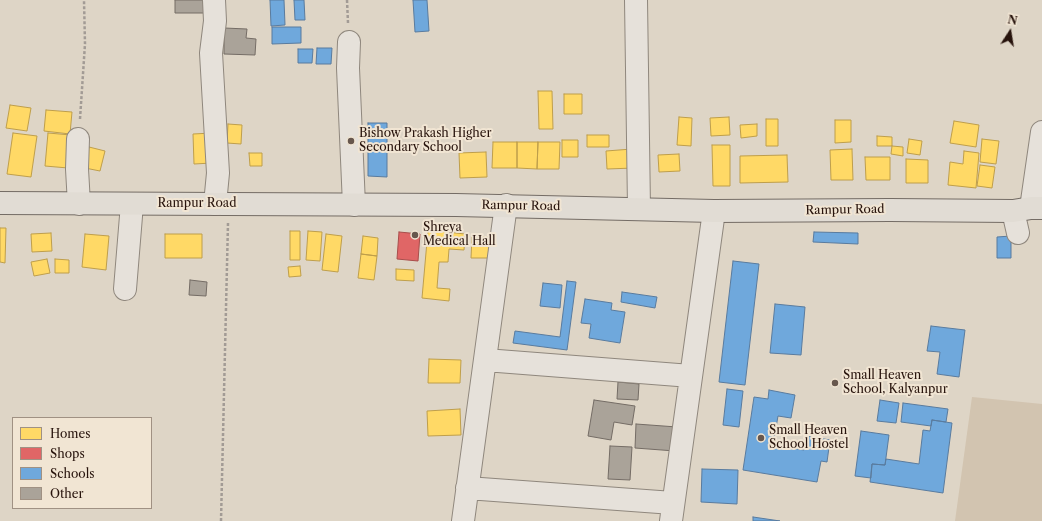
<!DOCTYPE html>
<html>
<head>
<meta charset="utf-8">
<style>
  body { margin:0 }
  #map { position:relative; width:1042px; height:521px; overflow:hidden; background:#ded5c6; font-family:"Libre Caslon Text",serif }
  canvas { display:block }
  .legend { position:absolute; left:12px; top:417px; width:140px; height:92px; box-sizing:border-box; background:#f1e5d3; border:1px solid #a09183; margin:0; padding:5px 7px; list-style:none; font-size:12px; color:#27130c }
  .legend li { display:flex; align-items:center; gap:8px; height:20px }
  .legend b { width:20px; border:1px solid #a09183 }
  .north { position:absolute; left:990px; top:12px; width:40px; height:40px; -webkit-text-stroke:3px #f1e5d3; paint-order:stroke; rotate:12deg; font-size:11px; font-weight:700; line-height:16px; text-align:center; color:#27130c }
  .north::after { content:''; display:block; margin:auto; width:14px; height:18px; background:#27130c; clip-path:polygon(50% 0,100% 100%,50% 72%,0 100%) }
</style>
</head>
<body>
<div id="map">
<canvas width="1042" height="521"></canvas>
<ul class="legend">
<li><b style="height:11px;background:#ffd966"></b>Homes</li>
<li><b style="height:11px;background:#e06666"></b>Shops</li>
<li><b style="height:11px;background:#6fa8dc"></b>Schools</li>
<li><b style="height:11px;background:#aaa399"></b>Other</li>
</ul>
<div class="north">N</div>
</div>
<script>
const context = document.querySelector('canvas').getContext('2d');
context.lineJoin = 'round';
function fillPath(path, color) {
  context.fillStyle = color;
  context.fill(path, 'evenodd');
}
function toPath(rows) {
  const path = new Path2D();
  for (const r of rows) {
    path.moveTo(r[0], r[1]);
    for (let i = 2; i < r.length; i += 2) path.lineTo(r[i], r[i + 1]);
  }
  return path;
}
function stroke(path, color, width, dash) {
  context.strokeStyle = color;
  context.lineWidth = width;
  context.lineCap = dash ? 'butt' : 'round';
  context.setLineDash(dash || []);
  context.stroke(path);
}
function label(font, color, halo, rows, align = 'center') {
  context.font = font + ' "Libre Caslon Text",serif';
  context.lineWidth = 4;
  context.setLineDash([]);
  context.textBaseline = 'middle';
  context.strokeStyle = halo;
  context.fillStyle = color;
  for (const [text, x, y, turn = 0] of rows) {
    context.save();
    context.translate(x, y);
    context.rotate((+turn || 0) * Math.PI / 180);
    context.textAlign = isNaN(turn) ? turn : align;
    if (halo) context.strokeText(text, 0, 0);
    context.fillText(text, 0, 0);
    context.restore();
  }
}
fillPath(toPath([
  [972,397,1042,404,1042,521,955,521]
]), '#d2c4b0');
const homes = toPath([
  [538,91,552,91,553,129,539,129,538,91],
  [564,94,582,94,582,114,564,114,564,94],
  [10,105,31,108,27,131,6,128,10,105],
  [46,110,72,112,70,134,44,131,46,110],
  [679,117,692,118,691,146,677,145,679,117],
  [729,117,730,135,711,136,710,118,729,117],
  [766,119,778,119,778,146,766,146,766,119],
  [835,120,851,120,851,142,835,143,835,120],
  [954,121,979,125,976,147,950,143,954,121],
  [228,124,242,125,241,144,227,143,228,124],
  [757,124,757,136,741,138,740,125,757,124],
  [13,133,37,136,31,177,7,174,13,133],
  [48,133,71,135,68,168,45,166,48,133],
  [212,133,212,163,194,164,193,134,212,133],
  [587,135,609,135,609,147,587,147,587,135],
  [877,136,892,137,892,146,877,146,877,136],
  [909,139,922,141,920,155,907,153,909,139],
  [982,139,999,141,996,164,980,162,982,139],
  [562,140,578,140,578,157,562,157,562,140],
  [493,142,517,142,517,168,492,168,493,142],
  [517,142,538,142,537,169,517,168,517,142],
  [538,142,560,142,559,169,537,169,538,142],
  [712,145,730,145,730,186,713,186,712,145],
  [892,146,903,147,903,156,891,154,892,146],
  [89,147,105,151,100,171,85,168,89,147],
  [632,149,634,168,607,169,606,151,632,149],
  [852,149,853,180,831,180,830,150,852,149],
  [964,151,979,153,976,188,948,185,950,162,963,164,964,151],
  [486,152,487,177,460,178,459,153,486,152],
  [249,153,262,153,262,166,250,166,249,153],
  [679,154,680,171,659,172,658,155,679,154],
  [787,155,788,182,740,183,740,156,787,155],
  [865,157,890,157,890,180,866,180,865,157],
  [906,159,928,160,928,183,906,183,906,159],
  [980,165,995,167,992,188,977,186,980,165],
  [0,228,6,228,5,263,0,262,0,228],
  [428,230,465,234,464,250,449,249,448,262,439,262,437,288,450,289,449,301,422,298,428,230],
  [290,231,300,231,300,260,290,260,290,231],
  [308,231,322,232,320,261,306,260,308,231],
  [51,233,52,251,32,252,31,234,51,233],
  [85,234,109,236,106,270,82,267,85,234],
  [165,234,202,234,202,258,165,258,165,234],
  [326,234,342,236,338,272,322,270,326,234],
  [363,236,378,238,377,256,361,254,363,236],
  [472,237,491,237,491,258,471,258,472,237],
  [361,254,377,256,374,280,358,278,361,254],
  [47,259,50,273,34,276,31,262,47,259],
  [55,259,69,260,69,273,55,273,55,259],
  [300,266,301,276,289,277,288,267,300,266],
  [396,269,414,270,414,281,396,280,396,269],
  [429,359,461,360,460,383,428,383,429,359],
  [460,409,461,435,428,436,427,411,460,409]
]);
fillPath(homes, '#ffd966');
stroke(homes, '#be9e4b', 1);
const shops = toPath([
  [399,232,420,234,418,261,397,259,399,232]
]);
fillPath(shops, '#e06666');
stroke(shops, '#a84d4b', 1);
const schools = toPath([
  [270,0,284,0,285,25,271,26,270,0],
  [294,0,304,0,305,20,295,20,294,0],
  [413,0,427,0,429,31,415,32,413,0],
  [272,27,301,27,301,43,272,44,272,27],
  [317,48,332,48,331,64,316,64,317,48],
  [298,49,313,49,312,63,298,63,298,49],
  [368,123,387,123,387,177,368,176,368,123],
  [814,232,858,233,858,244,813,242,814,232],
  [1011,236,1011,258,997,258,997,237,1011,236],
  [733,261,759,264,745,385,719,382,733,261],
  [567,281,576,282,567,350,513,343,515,331,560,337,567,281],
  [543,283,562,285,560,308,540,306,543,283],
  [622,292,657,297,655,308,621,302,622,292],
  [585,299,612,303,611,310,625,312,620,343,589,338,591,324,581,323,585,299],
  [775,304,805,307,801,355,770,353,775,304],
  [931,326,965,330,959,377,937,374,940,352,927,351,931,326],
  [727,389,743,391,739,427,723,425,727,389],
  [769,390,795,395,791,418,778,416,773,445,804,450,806,436,830,440,827,462,821,461,817,482,743,470,754,397,768,399,769,390],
  [880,400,899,403,896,423,877,421,880,400],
  [903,403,948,409,946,422,932,420,931,426,901,422,903,403],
  [932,420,952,423,943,493,870,482,872,464,885,465,886,459,919,464,923,430,930,431,932,420],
  [861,431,889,435,885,465,872,464,871,478,855,476,861,431],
  [702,469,738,470,737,504,701,502,702,469],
  [753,517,780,521,753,521,753,517]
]);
fillPath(schools, '#6fa8dc');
stroke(schools, '#597b9e', 1);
const building = toPath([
  [175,0,211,0,211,13,175,13,175,0],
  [224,28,247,29,246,38,256,39,255,55,224,54,224,28],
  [190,280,207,282,206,296,189,295,190,280],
  [618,382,639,384,638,400,617,399,618,382],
  [594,400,635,406,632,425,614,422,611,440,588,436,594,400],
  [636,424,677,427,675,451,635,448,636,424],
  [610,446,632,447,630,480,608,479,610,446]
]);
fillPath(building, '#aaa399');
stroke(building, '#746c65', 1);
const minor = toPath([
  [214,0,215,21,211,53,218,173,215,204],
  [636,0,639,208],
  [349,42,348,68,354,205],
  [78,139,77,169,79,204],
  [1031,208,1042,132],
  [1013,211,1018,233],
  [125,289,132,204],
  [485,360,691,376],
  [467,488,673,503],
  [463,521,506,205],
  [671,521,714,211]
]);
const major = toPath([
  [0,203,456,205,714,211,890,210,1013,211,1031,208,1042,208]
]);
stroke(minor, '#8f877d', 24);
stroke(major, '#746c65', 24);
stroke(toPath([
  [347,0,348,23],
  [80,119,85,44,84,0],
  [221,521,228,223]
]), '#a29b95', 2.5, [3, 2]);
stroke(minor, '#e6e1da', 22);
stroke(major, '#e1dcd4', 22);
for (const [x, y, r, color] of [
  [351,141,4,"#67574d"],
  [415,235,4,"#67574d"],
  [835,383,4,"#67574d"],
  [761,438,4,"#67574d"]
]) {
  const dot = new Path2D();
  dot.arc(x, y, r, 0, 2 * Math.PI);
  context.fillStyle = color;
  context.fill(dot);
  stroke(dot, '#f1e5d3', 1.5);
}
label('12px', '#27130c', '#f1e5d3', [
  ["Bishow Prakash Higher",359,134],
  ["Secondary School",359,148],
  ["Shreya",423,228],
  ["Medical Hall",423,242],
  ["Small Heaven",843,376],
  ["School, Kalyanpur",843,390],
  ["Small Heaven",769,431],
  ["School Hostel",769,445]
], 'left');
label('12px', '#27130c', '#f1e5d3', [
  ["Rampur Road",197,204],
  ["Rampur Road",521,206,1],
  ["Rampur Road",845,210,-1]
]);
</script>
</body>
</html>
